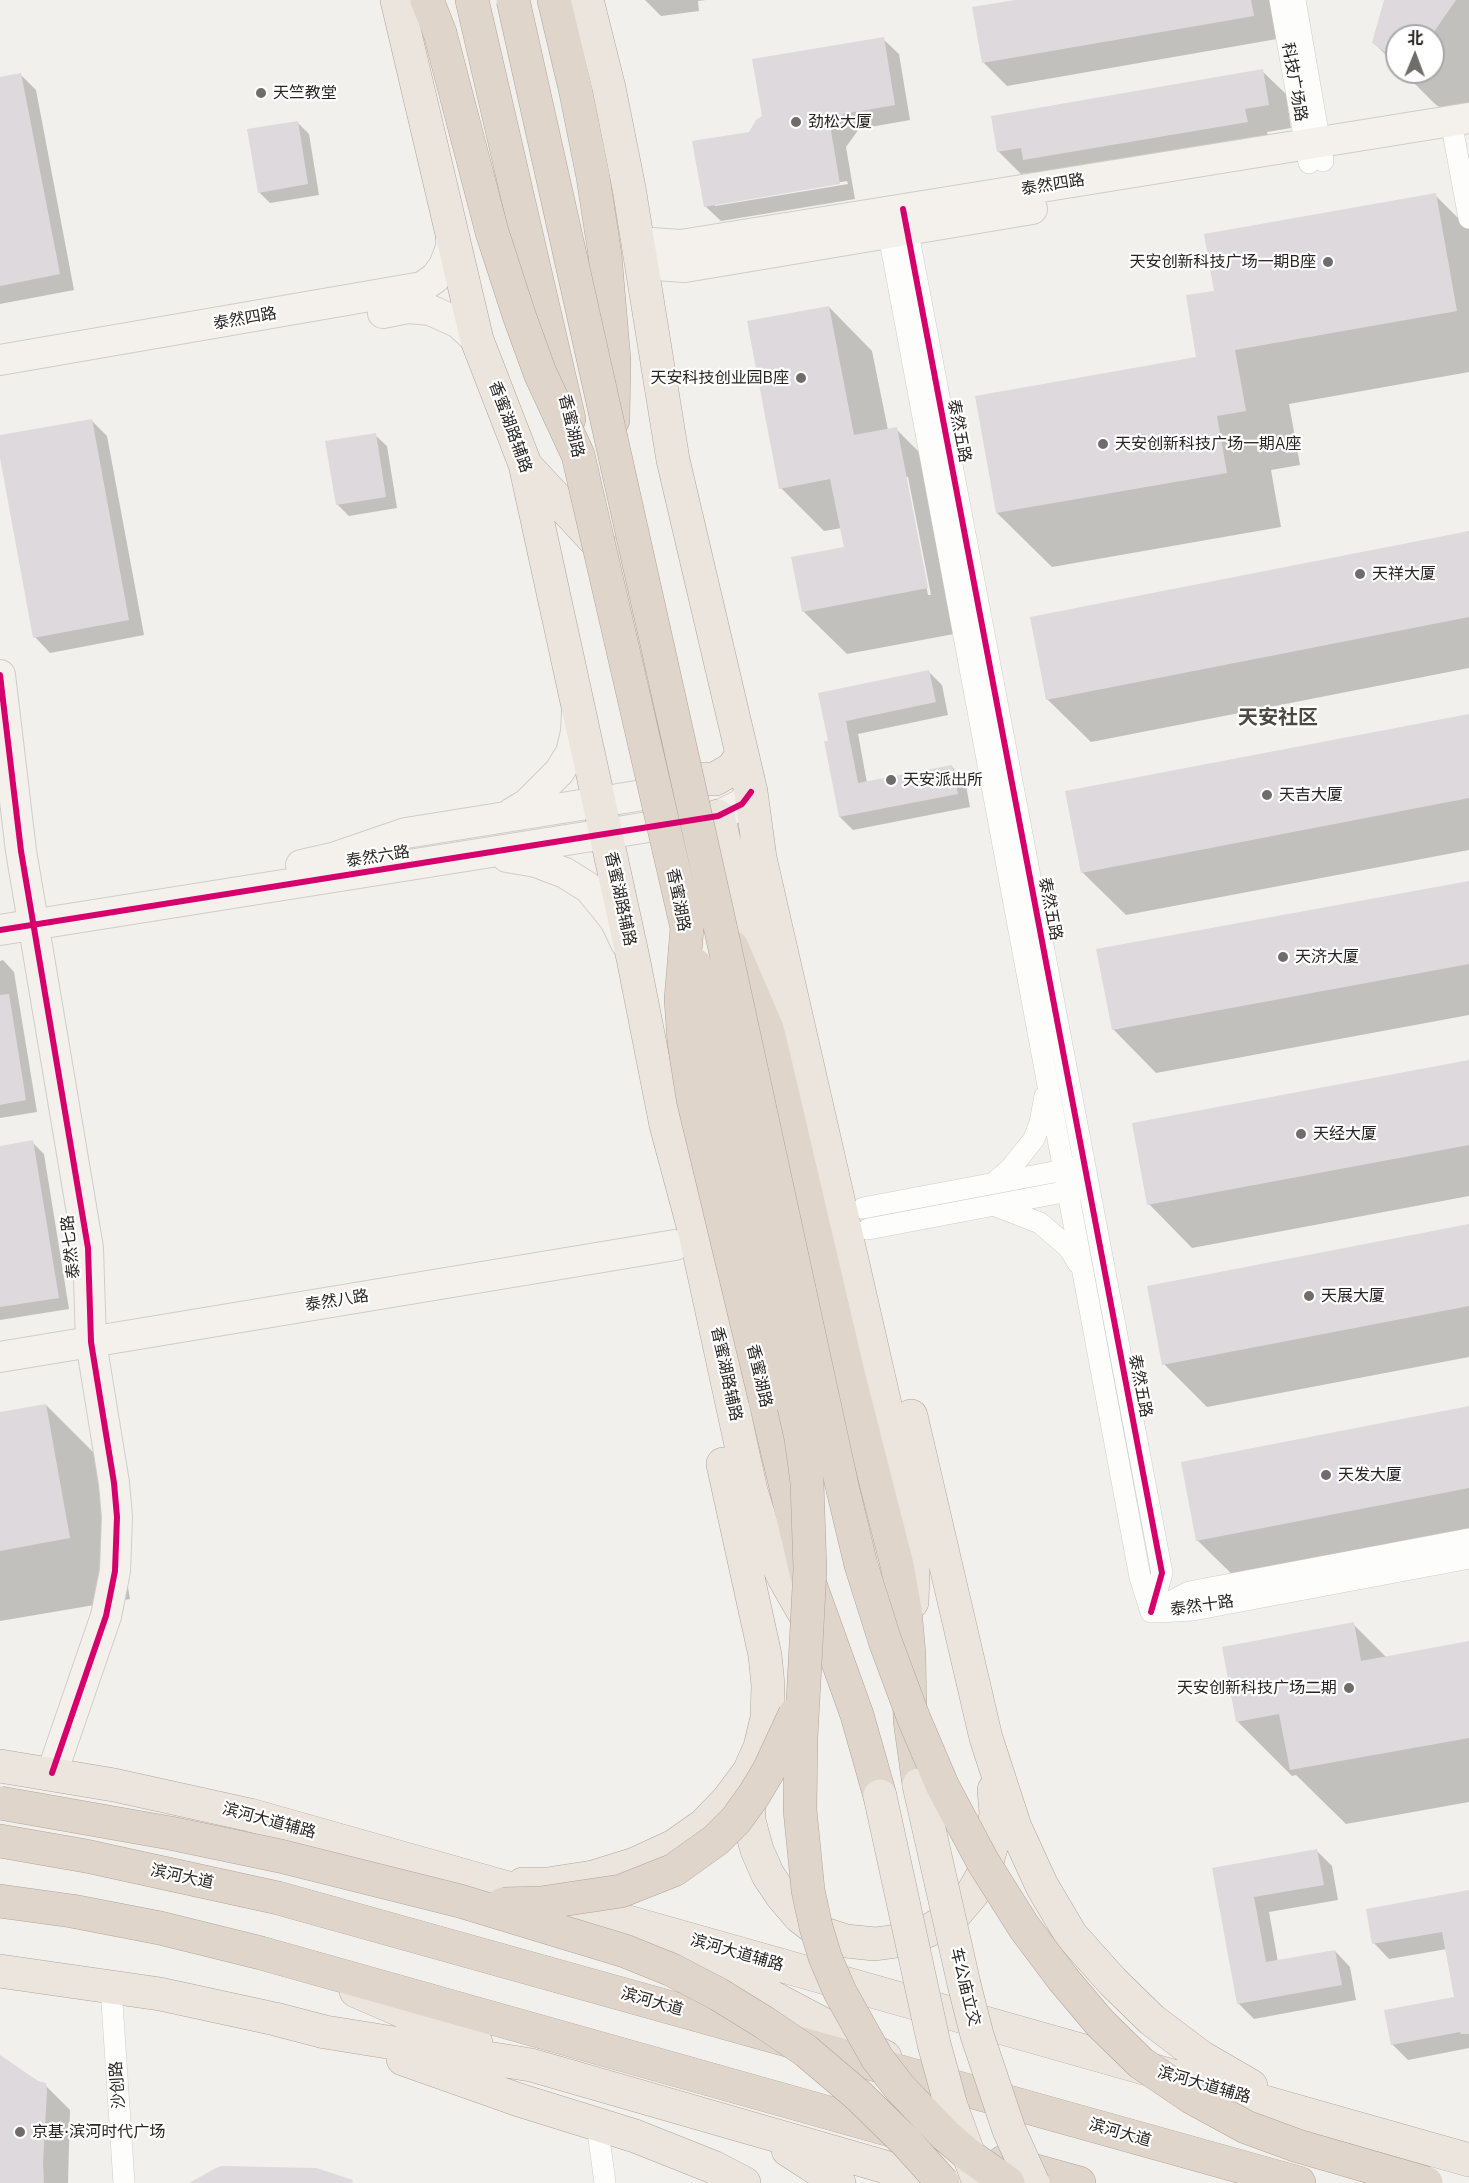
<!DOCTYPE html>
<html>
<head>
<meta charset="utf-8">
<style>
  body { margin:0 }
  #map { position:relative; width:1469px; height:2183px; overflow:hidden; background:#f2f0ec; font-family:"IBM Plex Sans","Noto Sans SC",sans-serif }
  canvas { display:block }
  .north { position:absolute; left:1385px; top:24px; width:60px; height:60px; box-sizing:border-box; background:#fff; border:2px solid #a9a8a7; border-radius:50%; rotate:1deg; font-size:16px; font-weight:700; line-height:24px; text-align:center; color:#282623 }
  .north::after { content:''; display:block; margin:auto; width:21px; height:27px; background:#6f6d69; clip-path:polygon(50% 0,100% 100%,50% 72%,0 100%) }
</style>
</head>
<body>
<div id="map">
<canvas width="1469" height="2183"></canvas>
<div class="north">北</div>
</div>
<script>
const context = document.querySelector('canvas').getContext('2d');
context.lineJoin = 'round';
function fillPath(path, color) {
  context.fillStyle = color;
  context.fill(path, 'evenodd');
}
function toPath(rows) {
  const path = new Path2D();
  for (const r of rows) {
    path.moveTo(r[0], r[1]);
    for (let i = 2; i < r.length; i += 2) path.lineTo(r[i], r[i + 1]);
  }
  return path;
}
function stroke(path, color, width, dash) {
  context.strokeStyle = color;
  context.lineWidth = width;
  context.lineCap = dash ? 'butt' : 'round';
  context.setLineDash(dash || []);
  context.stroke(path);
}
function label(font, color, halo, rows, align = 'center') {
  context.font = font + ' "IBM Plex Sans","Noto Sans SC",sans-serif';
  context.lineWidth = 4.5;
  context.setLineDash([]);
  context.textBaseline = 'middle';
  context.strokeStyle = halo;
  context.fillStyle = color;
  for (const [text, x, y, turn = 0] of rows) {
    context.save();
    context.translate(x, y);
    context.rotate((+turn || 0) * Math.PI / 180);
    context.textAlign = isNaN(turn) ? turn : align;
    if (halo) context.strokeText(text, 0, 0);
    context.fillText(text, 0, 0);
    context.restore();
  }
}
fillPath(toPath([
  [645,0,706,0,698,1,699,11,661,16],
  [1024,0,1270,0,1277,39,1007,86,984,63],
  [1387,0,1469,0,1469,119,1465,124,1435,104,1403,72,1433,72,1433,36,1397,36,1397,66,1374,43],
  [883,39,899,54,910,120,859,129,846,147,855,199,721,221,705,206],
  [847,181,848,184,715,206,715,203],
  [1262,71,1286,94,1291,128,1267,132,1270,145,1047,183,1036,172,1021,174,998,151],
  [21,75,36,90,74,290,0,304,0,79],
  [297,122,309,134,319,195,270,203,259,192],
  [1435,195,1469,229,1469,372,1289,404,1300,465,1271,470,1281,527,1052,567,997,513,1198,358,1216,292],
  [829,307,872,351,888,430,896,429,939,472,970,631,847,654,803,611,846,548,842,528,824,531,781,488],
  [905,477,908,477,931,595,928,595],
  [91,420,107,436,144,635,50,653,35,637,0,450,0,437],
  [375,435,387,446,397,508,349,516,337,504],
  [1469,533,1469,668,1091,742,1047,699],
  [929,672,942,685,948,715,858,734,867,783,952,767,965,780,970,807,853,830,840,817,829,742,820,695],
  [1469,716,1469,850,1126,915,1082,872],
  [1469,882,1469,1015,1156,1073,1113,1029],
  [3,960,14,972,37,1112,0,1118,0,961],
  [1469,1061,1469,1196,1192,1248,1149,1204],
  [32,1142,44,1154,69,1309,0,1320,0,1147],
  [1469,1226,1469,1357,1207,1407,1164,1364],
  [46,1405,107,1466,130,1599,0,1621,0,1413],
  [1469,1408,1469,1539,1241,1583,1197,1540],
  [1353,1624,1387,1658,1469,1643,1469,1802,1346,1824,1296,1775,1292,1776,1237,1721],
  [1317,1851,1332,1866,1338,1900,1269,1912,1278,1962,1335,1951,1350,1967,1356,2000,1254,2019,1238,2003,1214,1869],
  [1469,1892,1469,2048,1408,2060,1392,2044,1456,1998,1447,1949,1389,1959,1374,1943],
  [0,2058,38,2083,45,2085,70,2110,68,2183,0,2183]
]), '#0003');
fillPath(toPath([
  [1015,0,1251,0,1254,16,982,63,972,7],
  [1384,0,1456,0,1431,36,1397,36,1397,60,1372,43],
  [884,37,895,105,843,114,831,131,840,184,704,207,692,141,749,132,756,120,762,116,752,59],
  [1263,69,1269,105,1245,109,1248,122,1023,160,1021,148,997,152,991,116],
  [21,73,60,274,0,286,0,77],
  [298,121,308,184,258,193,247,129],
  [1436,193,1457,311,1235,350,1246,411,1217,416,1227,473,996,513,975,396,1196,357,1186,295,1214,291,1204,234],
  [829,306,854,435,897,427,928,588,802,612,791,557,844,547,830,479,779,489,747,321],
  [92,419,129,620,33,638,0,458,0,435],
  [376,433,386,497,336,505,325,441],
  [1469,531,1469,617,1046,700,1030,617],
  [929,670,936,702,846,721,858,783,952,765,958,794,839,817,824,741,828,741,818,693],
  [1469,714,1469,798,1081,873,1065,791],
  [1469,881,1469,964,1112,1030,1096,949],
  [9,994,26,1100,0,1105,0,995],
  [1469,1060,1469,1145,1147,1205,1132,1123],
  [33,1140,59,1298,0,1307,0,1146],
  [1469,1224,1469,1306,1162,1365,1147,1286],
  [46,1404,70,1538,0,1551,0,1412],
  [1469,1406,1469,1488,1196,1541,1181,1462],
  [1354,1622,1361,1661,1469,1641,1469,1738,1290,1770,1279,1714,1236,1722,1222,1647],
  [1317,1849,1324,1885,1254,1897,1266,1962,1335,1950,1342,1985,1237,2004,1212,1868],
  [1469,1890,1469,2034,1461,2034,1460,2032,1391,2045,1384,2010,1454,1997,1442,1932,1372,1944,1366,1909],
  [0,2055,38,2081,46,2083,47,2091,43,2163,44,2183,0,2183],
  [222,2166,316,2168,353,2180,352,2183,189,2183,216,2168]
]), '#ddd9dd');
const street = toPath([
  [1280,0,1309,163],
  [1295,0,1323,161],
  [1451,121,1469,218],
  [905,217,1162,1573,1151,1612],
  [886,219,1140,1577,1151,1612],
  [994,1183,1010,1169,1034,1139,1040,1123,1045,1096],
  [996,1206,1040,1223,1069,1248,1078,1263],
  [863,1208,1075,1168],
  [868,1229,1079,1189],
  [1151,1612,1189,1592,1469,1539],
  [1157,1612,1193,1610,1469,1558],
  [111,1987,124,2183],
  [597,2124,605,2183]
]);
const secondary = toPath([
  [637,242,681,245,1469,118],
  [641,264,685,267,1032,209],
  [383,313,408,308,430,310,459,323,477,340],
  [0,360,422,287,435,278,444,266,451,248,451,230],
  [0,675,21,851,88,1248,91,1342,114,1483,117,1517,115,1571,106,1616,52,1773],
  [512,813,527,804,559,772,571,753,576,732,577,713],
  [507,857,536,862,565,873,589,888,615,920,626,943],
  [301,865,336,857,406,833,668,791,679,791],
  [0,930,718,816,742,804,751,792],
  [0,1357,675,1245]
]);
const primary = toPath([
  [397,0,477,340,525,464,633,958,666,1125,695,1233,751,1491,764,1533,783,1576,815,1632],
  [587,0,609,88,629,188,673,460,751,792,760,858,905,1492,911,1532,913,1572,912,1602],
  [526,466,604,550,621,576,636,619,643,655],
  [667,757,674,769,695,779,715,779,732,769,742,755],
  [718,816,746,931,754,952,769,976,776,1004],
  [911,1416,986,1738,1015,1827,1042,1886,1071,1935,1113,1982,1152,2020,1201,2057,1251,2086],
  [0,1766,114,1785,250,1815,1469,2160],
  [748,1782,749,1821,757,1850,768,1875,782,1896,800,1917,821,1933,846,1941,875,1944,904,1940,932,1929,955,1914,972,1894,984,1873,992,1844,996,1813,994,1790],
  [523,1884,548,1884,593,1877,635,1864,674,1846,704,1825,728,1800,749,1772,760,1747,767,1718,768,1685,765,1655,723,1464],
  [689,1953,885,2057],
  [0,1971,160,1994,275,2019,325,2032,531,2065,882,2166,931,2183],
  [356,1991,476,2043],
  [403,2059,519,2100,635,2136,713,2167,744,2183],
  [788,2150,839,2183]
]);
const highway = toPath([
  [427,0,440,33],
  [472,0,569,419],
  [554,0,575,88,593,177,605,255,614,360,613,420],
  [732,947,767,1029,774,1057,849,1377,897,1565,905,1610,909,1654,910,1721,919,1785],
  [765,1399,807,1576,857,1715,880,1796],
  [0,1841,86,1856,278,1898,1299,2183],
  [0,1901,72,1911,160,1928,261,1953,904,2134],
  [1003,2162,1079,2183]
]);
stroke(street, '#cecdca', 22);
stroke(secondary, '#cecdca', 32);
stroke(primary, '#b1a498', 34);
stroke(highway, '#b1a498', 34);
stroke(street, '#fdfdfc', 21);
stroke(secondary, '#f4f1ed', 30);
stroke(primary, '#ece5de', 33);
stroke(highway, '#e0d5cb', 33);
const primaryBridge = toPath([
  [919,1785,964,1984,977,2035,1009,2130,1033,2183],
  [880,1796,934,2044,951,2106,979,2183]
]);
const highwayBridge = toPath([
  [513,0,719,921,842,1486,861,1565,885,1641,914,1719,943,1787,983,1862,1024,1927,1063,1979,1100,2023,1141,2063,1191,2097,1246,2127,1298,2146,1426,2183],
  [440,33,492,232,519,315,540,373,578,455,687,928,681,999,684,1042,693,1099,765,1399],
  [695,965,801,1438,807,1482,810,1569,801,1738,800,1810,808,1890,816,1927,825,1957,840,1992,877,2058,900,2088,945,2135,971,2157,1008,2183],
  [0,1803,170,1833,280,1856,460,1901,625,1951,672,1970,718,1994,765,2023,806,2051,859,2096,906,2142,943,2183],
  [503,1904,541,1903,621,1891,674,1870,716,1840,736,1820,754,1795,769,1770,795,1714]
]);
stroke(primaryBridge, '#b1a498', 34, []);
stroke(highwayBridge, '#b1a498', 34, []);
stroke(primaryBridge, '#ece5de', 33);
stroke(highwayBridge, '#e0d5cb', 33);
stroke(toPath([
  [903,209,1162,1573,1151,1612],
  [0,675,21,851,88,1248,91,1342,114,1483,117,1517,115,1571,106,1616,52,1773],
  [0,930,718,816,742,804,751,792]
]), '#d6006c', 6);
for (const [x, y, r, color] of [
  [261,93,6,"#6f6d69"],
  [796,122,6,"#6f6d69"],
  [1328,262,6,"#6f6d69"],
  [801,378,6,"#6f6d69"],
  [1103,444,6,"#6f6d69"],
  [1360,574,6,"#6f6d69"],
  [891,780,6,"#6f6d69"],
  [1267,795,6,"#6f6d69"],
  [1283,957,6,"#6f6d69"],
  [1301,1134,6,"#6f6d69"],
  [1309,1296,6,"#6f6d69"],
  [1326,1475,6,"#6f6d69"],
  [1349,1688,6,"#6f6d69"],
  [20,2132,6,"#6f6d69"]
]) {
  const dot = new Path2D();
  dot.arc(x, y, r, 0, 2 * Math.PI);
  context.fillStyle = color;
  context.fill(dot);
  stroke(dot, '#fff', 2);
}
label('16px', '#282623', '#fff', [
  ["科技广场路",1294,82,80],
  ["泰然四路",1053,185,-9],
  ["泰然四路",245,319,-10],
  ["香蜜湖路",571,426,77],
  ["香蜜湖路辅路",510,427,70],
  ["泰然五路",959,431,79],
  ["泰然六路",378,857,-9],
  ["香蜜湖路辅路",620,899,78],
  ["香蜜湖路",678,900,79],
  ["泰然五路",1050,909,79],
  ["泰然七路",71,1247,-96],
  ["泰然八路",337,1301,-9],
  ["香蜜湖路辅路",726,1374,78],
  ["香蜜湖路",759,1376,77],
  ["泰然五路",1140,1386,79],
  ["泰然十路",1202,1606,-8],
  ["滨河大道辅路",269,1821,15],
  ["滨河大道",182,1877,12],
  ["滨河大道辅路",737,1953,16],
  ["车公庙立交",965,1987,76],
  ["滨河大道",652,2002,16],
  ["沙创路",118,2085,-94],
  ["滨河大道辅路",1204,2085,16],
  ["滨河大道",1120,2133,16]
]);
label('16px', '#282623', '#fff', [
  ["天竺教堂",273,93],
  ["劲松大厦",808,122],
  ["天安创新科技广场一期B座",1316,262,"right"],
  ["天安科技创业园B座",789,378,"right"],
  ["天安创新科技广场一期A座",1115,444],
  ["天祥大厦",1372,574],
  ["天安派出所",903,780],
  ["天吉大厦",1279,795],
  ["天济大厦",1295,957],
  ["天经大厦",1313,1134],
  ["天展大厦",1321,1296],
  ["天发大厦",1338,1475],
  ["天安创新科技广场二期",1337,1688,"right"],
  ["京基·滨河时代广场",32,2132]
], 'left');
label('bold 20px', '#4c4942', '#fff', [
  ["天安社区",1278,718]
]);
</script>
</body>
</html>
